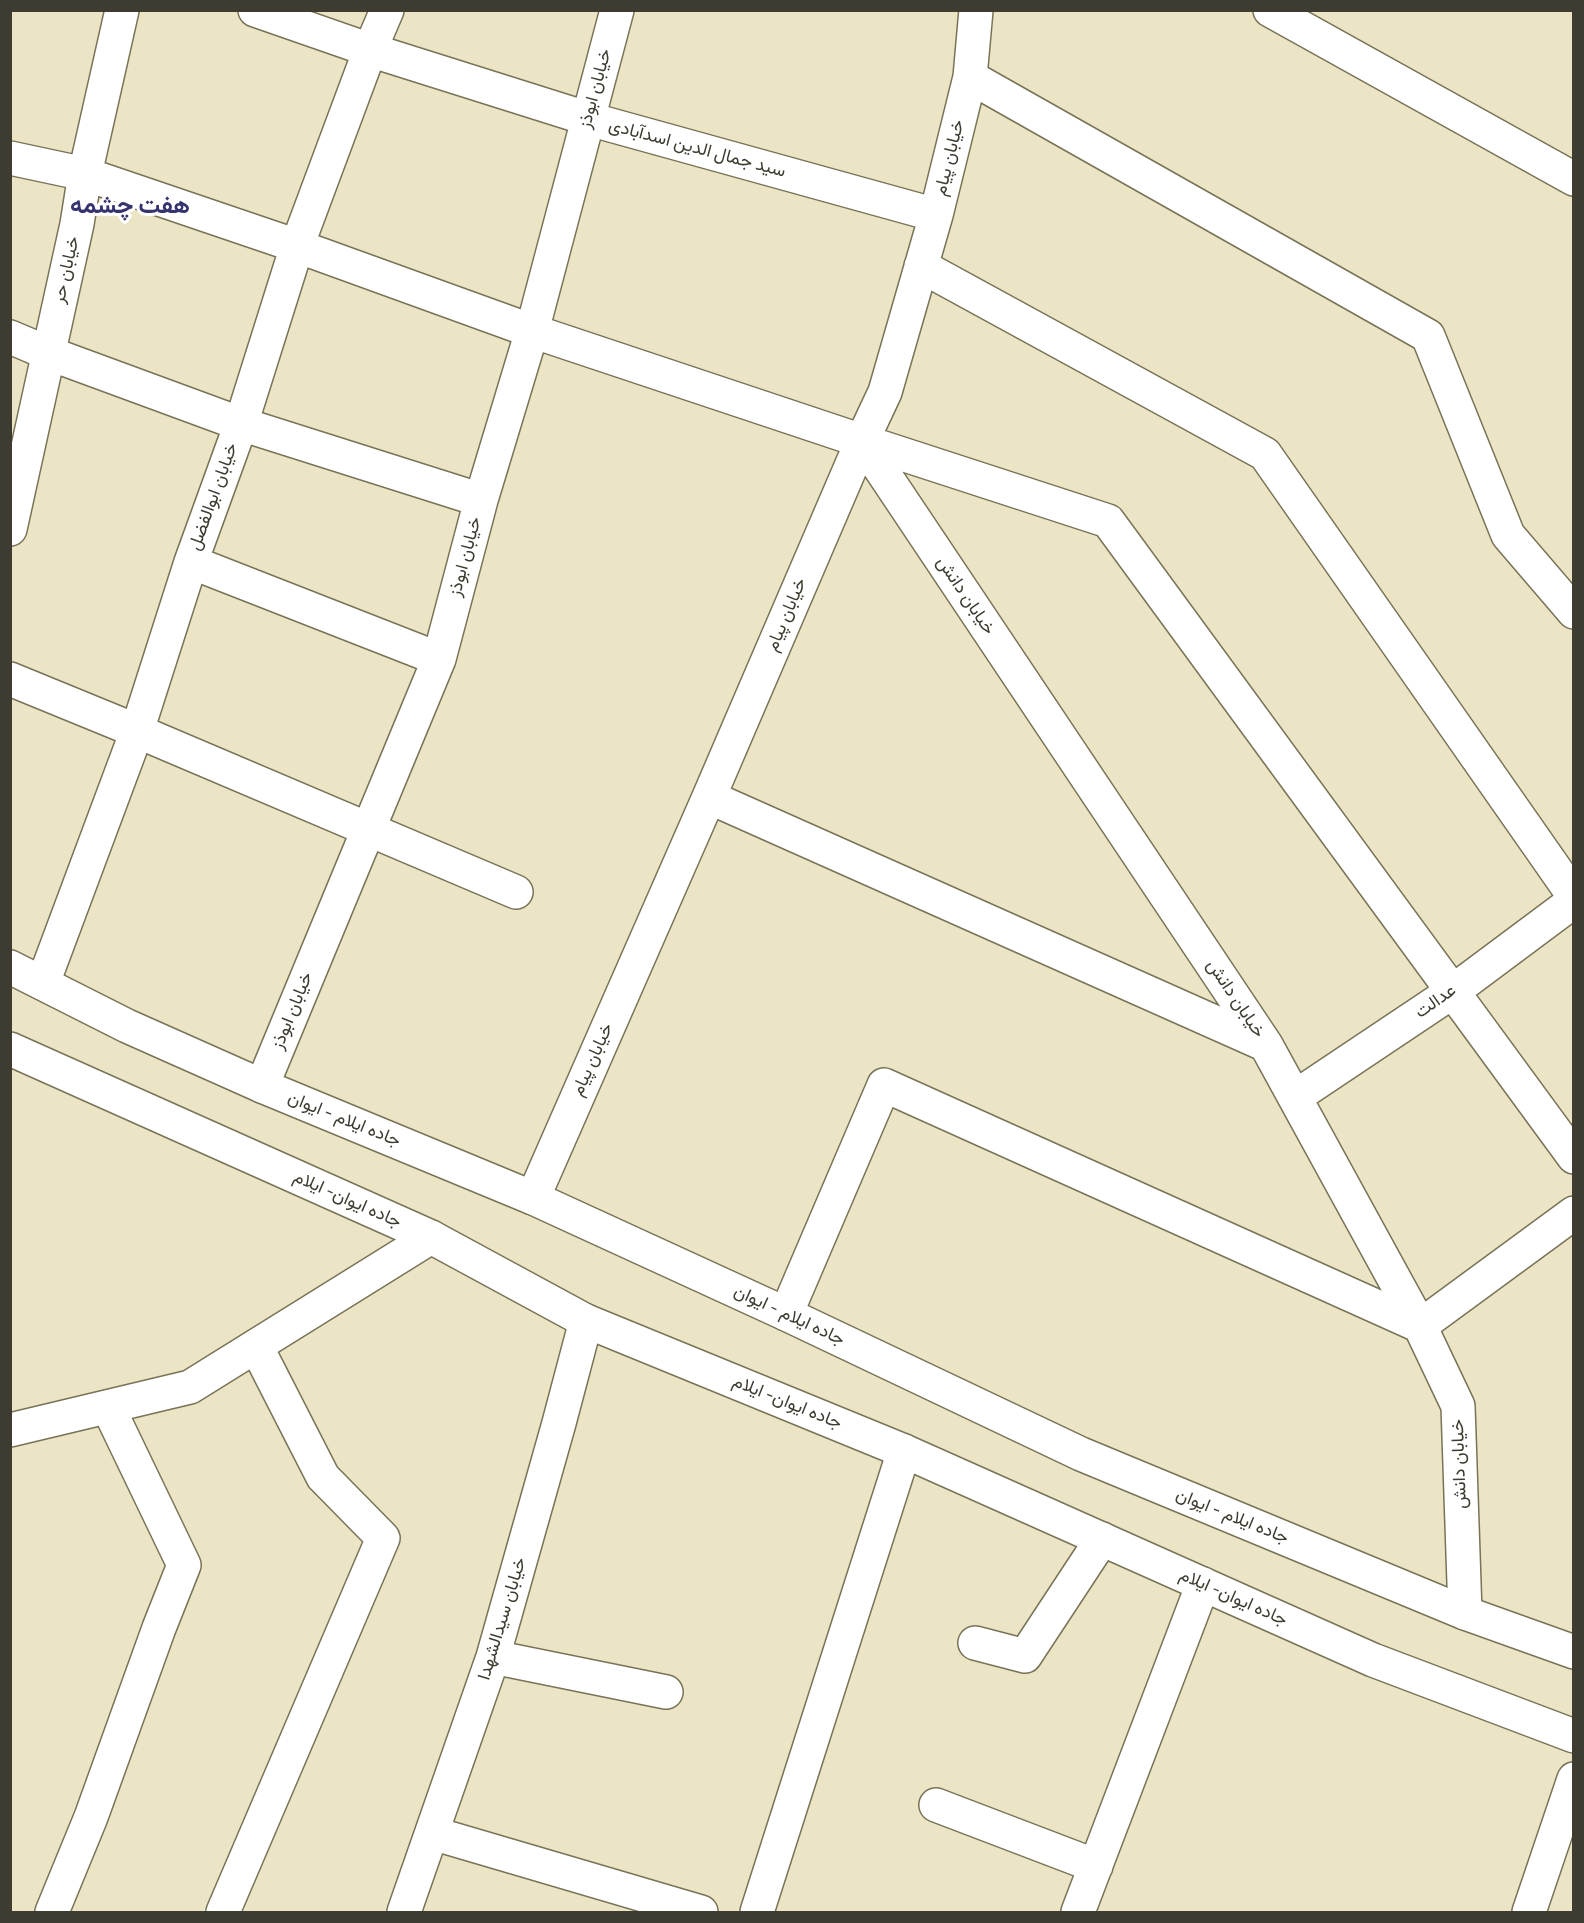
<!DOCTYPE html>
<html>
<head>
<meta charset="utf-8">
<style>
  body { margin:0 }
  #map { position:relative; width:1584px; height:1923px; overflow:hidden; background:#ebe5c6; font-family:"Titillium Web",sans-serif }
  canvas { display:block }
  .frame { position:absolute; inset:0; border:12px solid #3e3c30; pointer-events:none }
</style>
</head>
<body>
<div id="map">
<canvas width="1584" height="1923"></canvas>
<div class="frame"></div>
</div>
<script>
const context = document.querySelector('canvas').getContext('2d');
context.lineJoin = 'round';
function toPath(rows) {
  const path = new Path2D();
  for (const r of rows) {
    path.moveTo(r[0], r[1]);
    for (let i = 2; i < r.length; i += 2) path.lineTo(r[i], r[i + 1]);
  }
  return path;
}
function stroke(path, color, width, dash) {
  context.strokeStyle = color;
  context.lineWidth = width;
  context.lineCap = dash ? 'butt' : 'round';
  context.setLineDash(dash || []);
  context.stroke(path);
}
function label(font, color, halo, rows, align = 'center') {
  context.font = font + ' "Titillium Web",Vazirmatn,sans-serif';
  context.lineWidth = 6;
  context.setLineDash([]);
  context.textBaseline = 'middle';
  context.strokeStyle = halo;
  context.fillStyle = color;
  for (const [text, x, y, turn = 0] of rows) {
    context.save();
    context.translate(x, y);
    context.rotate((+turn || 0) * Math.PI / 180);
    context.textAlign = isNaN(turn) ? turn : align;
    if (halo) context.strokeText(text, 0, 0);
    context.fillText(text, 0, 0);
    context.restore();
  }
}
const minor = toPath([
  [255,10,370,50,589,119,936,215],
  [1270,10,1574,179],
  [970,77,1428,336,1508,535,1574,612],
  [10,158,85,174,297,246,532,331,862,441,1108,521,1574,1157],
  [921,266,1265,454,1574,896],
  [10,337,48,353,241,424,481,500],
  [862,441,1266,1045,1420,1326,1458,1406,1465,1613],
  [10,529,77,224,85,174,122,10],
  [191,562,439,659],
  [10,679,137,731,516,892],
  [709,797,1266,1045],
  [43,983,137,731,191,562,241,424,297,246,370,50,387,10],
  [262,1086,439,659,481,500,532,331,617,10],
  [1295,1097,1452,992,1574,901],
  [533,1198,709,797,862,441,885,392,936,215,970,77,976,10],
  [786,1314,884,1085,1420,1326,1574,1213],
  [10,1430,190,1387,431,1237],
  [975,1643,1025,1656,1102,1539],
  [493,1657,666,1692],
  [936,1805,1096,1866],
  [432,1833,701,1912],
  [52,1912,91,1817,159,1628,184,1565,108,1407],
  [223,1912,383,1538,323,1477,256,1346],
  [404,1912,493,1657,559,1423,586,1321],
  [757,1912,904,1451],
  [1078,1912,1203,1584],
  [1529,1912,1574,1779]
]);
const trunk = toPath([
  [10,967,127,1026,262,1086,533,1198,786,1314,1081,1454,1465,1613,1574,1652],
  [10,1049,431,1237,586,1321,904,1451,1373,1660,1574,1736]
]);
stroke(minor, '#787357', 36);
stroke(trunk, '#787357', 36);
stroke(minor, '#fff', 33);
stroke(trunk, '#fff', 33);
label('18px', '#3e3c30', '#fff', [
  ["خیابان ابوذز",596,89,-75],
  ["سید جمال الدین اسدآبادی",697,149,15],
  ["خیابان پیام",950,158,-76],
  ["خیابان حر",67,270,-77],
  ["خیابان ابوالفضل",214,497,-70],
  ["خیابان ابوذز",466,557,-75],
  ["خیابان دانش",965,596,56],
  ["خیابان پیام",787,615,-67],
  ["خیابان دانش",1235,999,56],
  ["عدالت",1436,1002,-35],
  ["خیابان ابوذز",293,1011,-68],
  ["خیابان پیام",593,1060,-66],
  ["جاده ایلام - ایوان",344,1120,22],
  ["جاده ایوان- ایلام",347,1200,24],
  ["جاده ایلام - ایوان",789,1316,25],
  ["جاده ایوان- ایلام",787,1403,22],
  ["خیابان دانش",1460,1464,-92],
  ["جاده ایلام - ایوان",1232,1517,22],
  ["جاده ایوان- ایلام",1233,1598,24],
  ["خیابان سیدالشهدا",503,1619,-73]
]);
label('bold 24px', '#35346f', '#fff', [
  ["هفت چشمه",130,207]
]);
</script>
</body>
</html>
